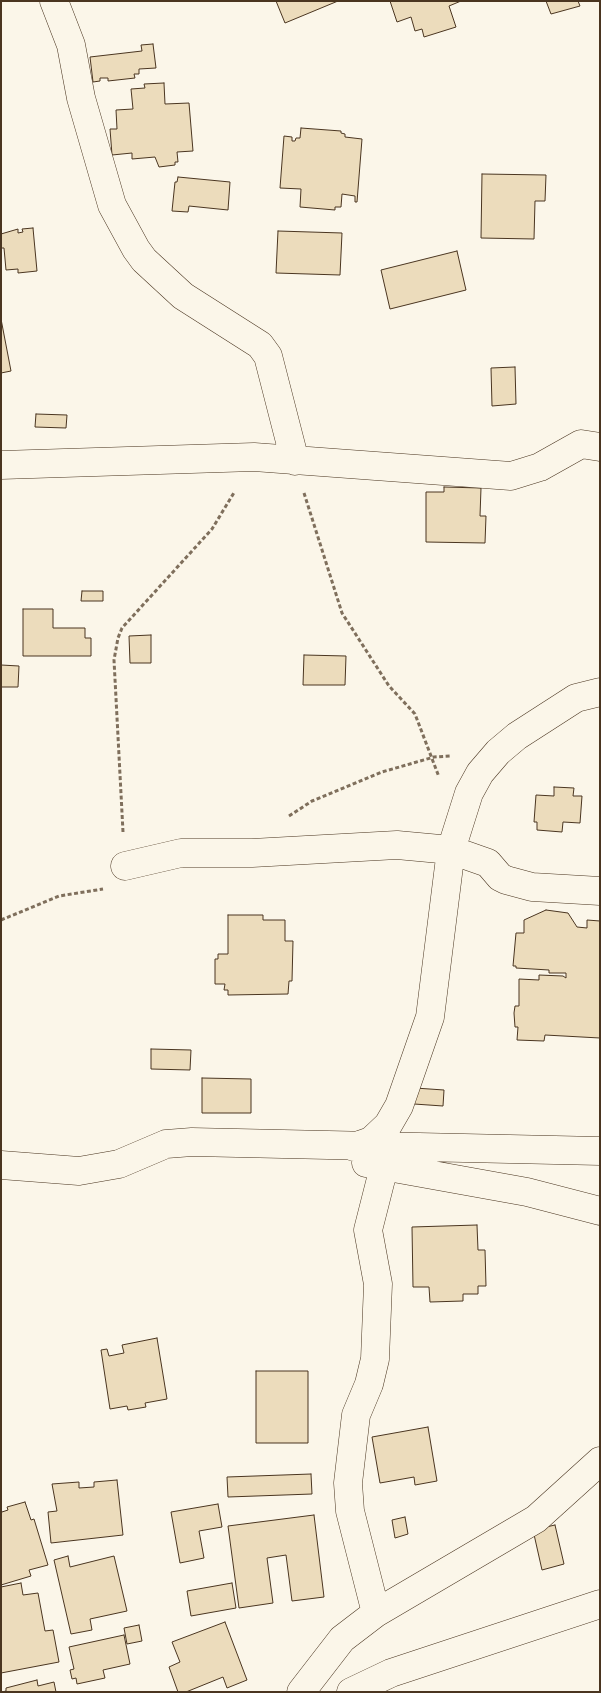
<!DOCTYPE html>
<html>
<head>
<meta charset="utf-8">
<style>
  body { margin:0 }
  #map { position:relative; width:601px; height:1693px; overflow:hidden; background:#fbf6e9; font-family:Jost,sans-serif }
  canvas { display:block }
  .frame { position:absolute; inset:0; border:2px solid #4a3520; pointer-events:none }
</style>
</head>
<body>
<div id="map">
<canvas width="601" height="1693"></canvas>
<div class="frame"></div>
</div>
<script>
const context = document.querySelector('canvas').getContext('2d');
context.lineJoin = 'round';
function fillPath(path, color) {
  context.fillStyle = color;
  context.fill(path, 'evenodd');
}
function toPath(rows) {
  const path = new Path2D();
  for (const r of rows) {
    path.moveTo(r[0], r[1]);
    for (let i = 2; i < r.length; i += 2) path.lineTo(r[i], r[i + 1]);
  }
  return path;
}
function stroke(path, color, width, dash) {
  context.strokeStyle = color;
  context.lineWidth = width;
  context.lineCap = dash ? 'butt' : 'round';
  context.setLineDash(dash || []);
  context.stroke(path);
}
const building = toPath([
  [276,1,338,1,285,23,276,1],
  [390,1,461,1,449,6,456,27,424,37,422,29,415,31,411,17,397,22,390,1],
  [546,1,578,1,580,6,551,14,546,1],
  [153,44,156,68,139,69,139,74,134,74,135,78,108,81,108,78,100,78,100,81,93,82,90,57,142,51,141,45,153,44],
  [164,83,165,104,189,103,193,151,177,152,178,162,175,162,175,165,159,167,155,157,132,159,132,153,112,155,110,129,117,129,116,110,133,109,131,89,145,88,144,84,164,83],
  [301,128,341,131,341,133,345,134,345,137,362,139,357,202,355,202,355,196,342,194,341,207,335,207,335,210,300,207,301,189,280,188,284,136,292,137,292,141,295,141,296,138,300,138,301,128],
  [482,174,546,175,545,201,535,201,534,239,481,238,482,174],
  [178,177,230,182,228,210,189,206,188,212,172,211,175,182,177,182,178,177],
  [33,228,37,271,18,273,18,269,6,270,4,248,1,248,1,234,18,229,18,233,23,232,22,229,33,228],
  [278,231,342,233,340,275,276,273,278,231],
  [457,251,466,290,390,309,381,270,457,251],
  [1,319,11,371,1,373,1,319],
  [515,367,516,404,492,406,491,368,515,367],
  [36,414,67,415,66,428,35,427,36,414],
  [444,487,481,488,480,516,486,516,485,543,426,542,426,492,444,492,444,487],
  [82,591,103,591,103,601,81,601,82,591],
  [23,609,53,609,53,628,85,628,85,638,91,638,91,656,23,656,23,609],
  [151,635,151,663,130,663,129,636,151,635],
  [304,655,346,656,345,685,303,685,304,655],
  [1,665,19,666,18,687,1,687,1,665],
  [554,787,574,788,573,796,582,796,580,823,563,822,562,832,537,830,537,822,534,822,536,795,554,796,554,787],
  [546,910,568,913,577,927,587,928,587,920,600,921,600,1038,545,1035,544,1041,517,1040,518,1027,515,1027,514,1013,515,1006,519,1006,519,979,539,980,539,975,563,976,566,978,566,973,549,973,549,970,516,968,516,966,513,966,516,933,524,933,524,920,546,910],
  [228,915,263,915,263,920,285,920,285,941,293,941,292,981,289,981,288,994,228,995,228,990,224,990,225,984,215,984,215,959,218,959,218,954,228,954,228,915],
  [151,1049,191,1050,190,1070,151,1069,151,1049],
  [202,1078,251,1079,251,1113,202,1113,202,1078],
  [415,1088,444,1090,443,1106,414,1104,415,1088],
  [477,1225,478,1250,485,1250,486,1286,478,1286,478,1294,463,1294,463,1301,430,1302,429,1287,413,1287,412,1227,477,1225],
  [157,1338,167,1399,145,1403,146,1407,128,1410,127,1406,110,1409,101,1350,107,1349,109,1356,124,1353,122,1345,157,1338],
  [256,1371,308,1371,308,1443,256,1443,256,1371],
  [428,1427,437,1481,415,1485,414,1477,380,1483,372,1437,428,1427],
  [311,1474,312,1494,228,1497,227,1477,311,1474],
  [117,1480,123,1535,51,1543,48,1512,57,1511,52,1484,79,1482,79,1488,94,1487,94,1482,117,1480],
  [25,1502,31,1520,34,1519,48,1565,29,1570,31,1576,1,1585,1,1510,2,1512,8,1510,7,1507,25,1502],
  [218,1504,222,1527,199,1531,204,1558,180,1563,171,1512,218,1504],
  [314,1515,324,1597,292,1601,286,1555,267,1558,273,1603,239,1608,228,1526,314,1515],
  [405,1517,408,1534,395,1538,392,1520,405,1517],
  [555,1525,564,1564,542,1570,533,1530,555,1525],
  [68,1556,70,1567,114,1556,127,1611,90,1619,92,1630,71,1634,54,1560,68,1556],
  [21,1583,23,1595,38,1593,45,1631,53,1630,59,1662,1,1673,1,1587,21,1583],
  [232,1583,236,1608,191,1616,187,1591,232,1583],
  [225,1622,247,1680,227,1688,223,1677,186,1692,178,1692,169,1667,180,1662,172,1642,225,1622],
  [139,1625,142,1641,127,1644,124,1628,139,1625],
  [124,1635,130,1664,103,1670,105,1678,77,1684,76,1678,72,1679,70,1670,74,1669,69,1647,124,1635],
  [37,1680,38,1686,54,1682,56,1692,2,1692,6,1691,6,1688,37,1680]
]);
fillPath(building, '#ecdcbc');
stroke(building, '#4a3520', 1);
const street = toPath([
  [54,1,71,45,81,98,112,205,136,249,144,260,183,296,260,345,268,356,295,461],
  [1,465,254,457,511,476,540,467,581,444,600,447],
  [125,866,181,853,252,853,397,845,451,850,488,863,500,877,506,880,532,887,600,891],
  [354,1147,371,1141,388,1125,399,1106,430,1017,451,850,469,793,480,773,498,752,517,736,576,698,600,692],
  [366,1163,527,1192,600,1211],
  [1,1165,79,1171,119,1164,166,1144,192,1142,600,1151],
  [376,1613,350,1511,348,1483,356,1415,369,1384,375,1359,378,1284,368,1230,384,1167],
  [301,1692,342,1639,376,1613,536,1519,600,1461],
  [351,1692,391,1673,600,1604]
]);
stroke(street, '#4a3520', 29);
stroke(toPath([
  [304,493,342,613,389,686,415,714,439,777],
  [289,816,312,801,382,772,434,757,450,756],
  [123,832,114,660,118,638,122,628,212,529,235,491],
  [1,920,59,896,103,889]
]), '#7f6f5c', 3, [4, 2.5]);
stroke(street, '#fbf6e9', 28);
</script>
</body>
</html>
